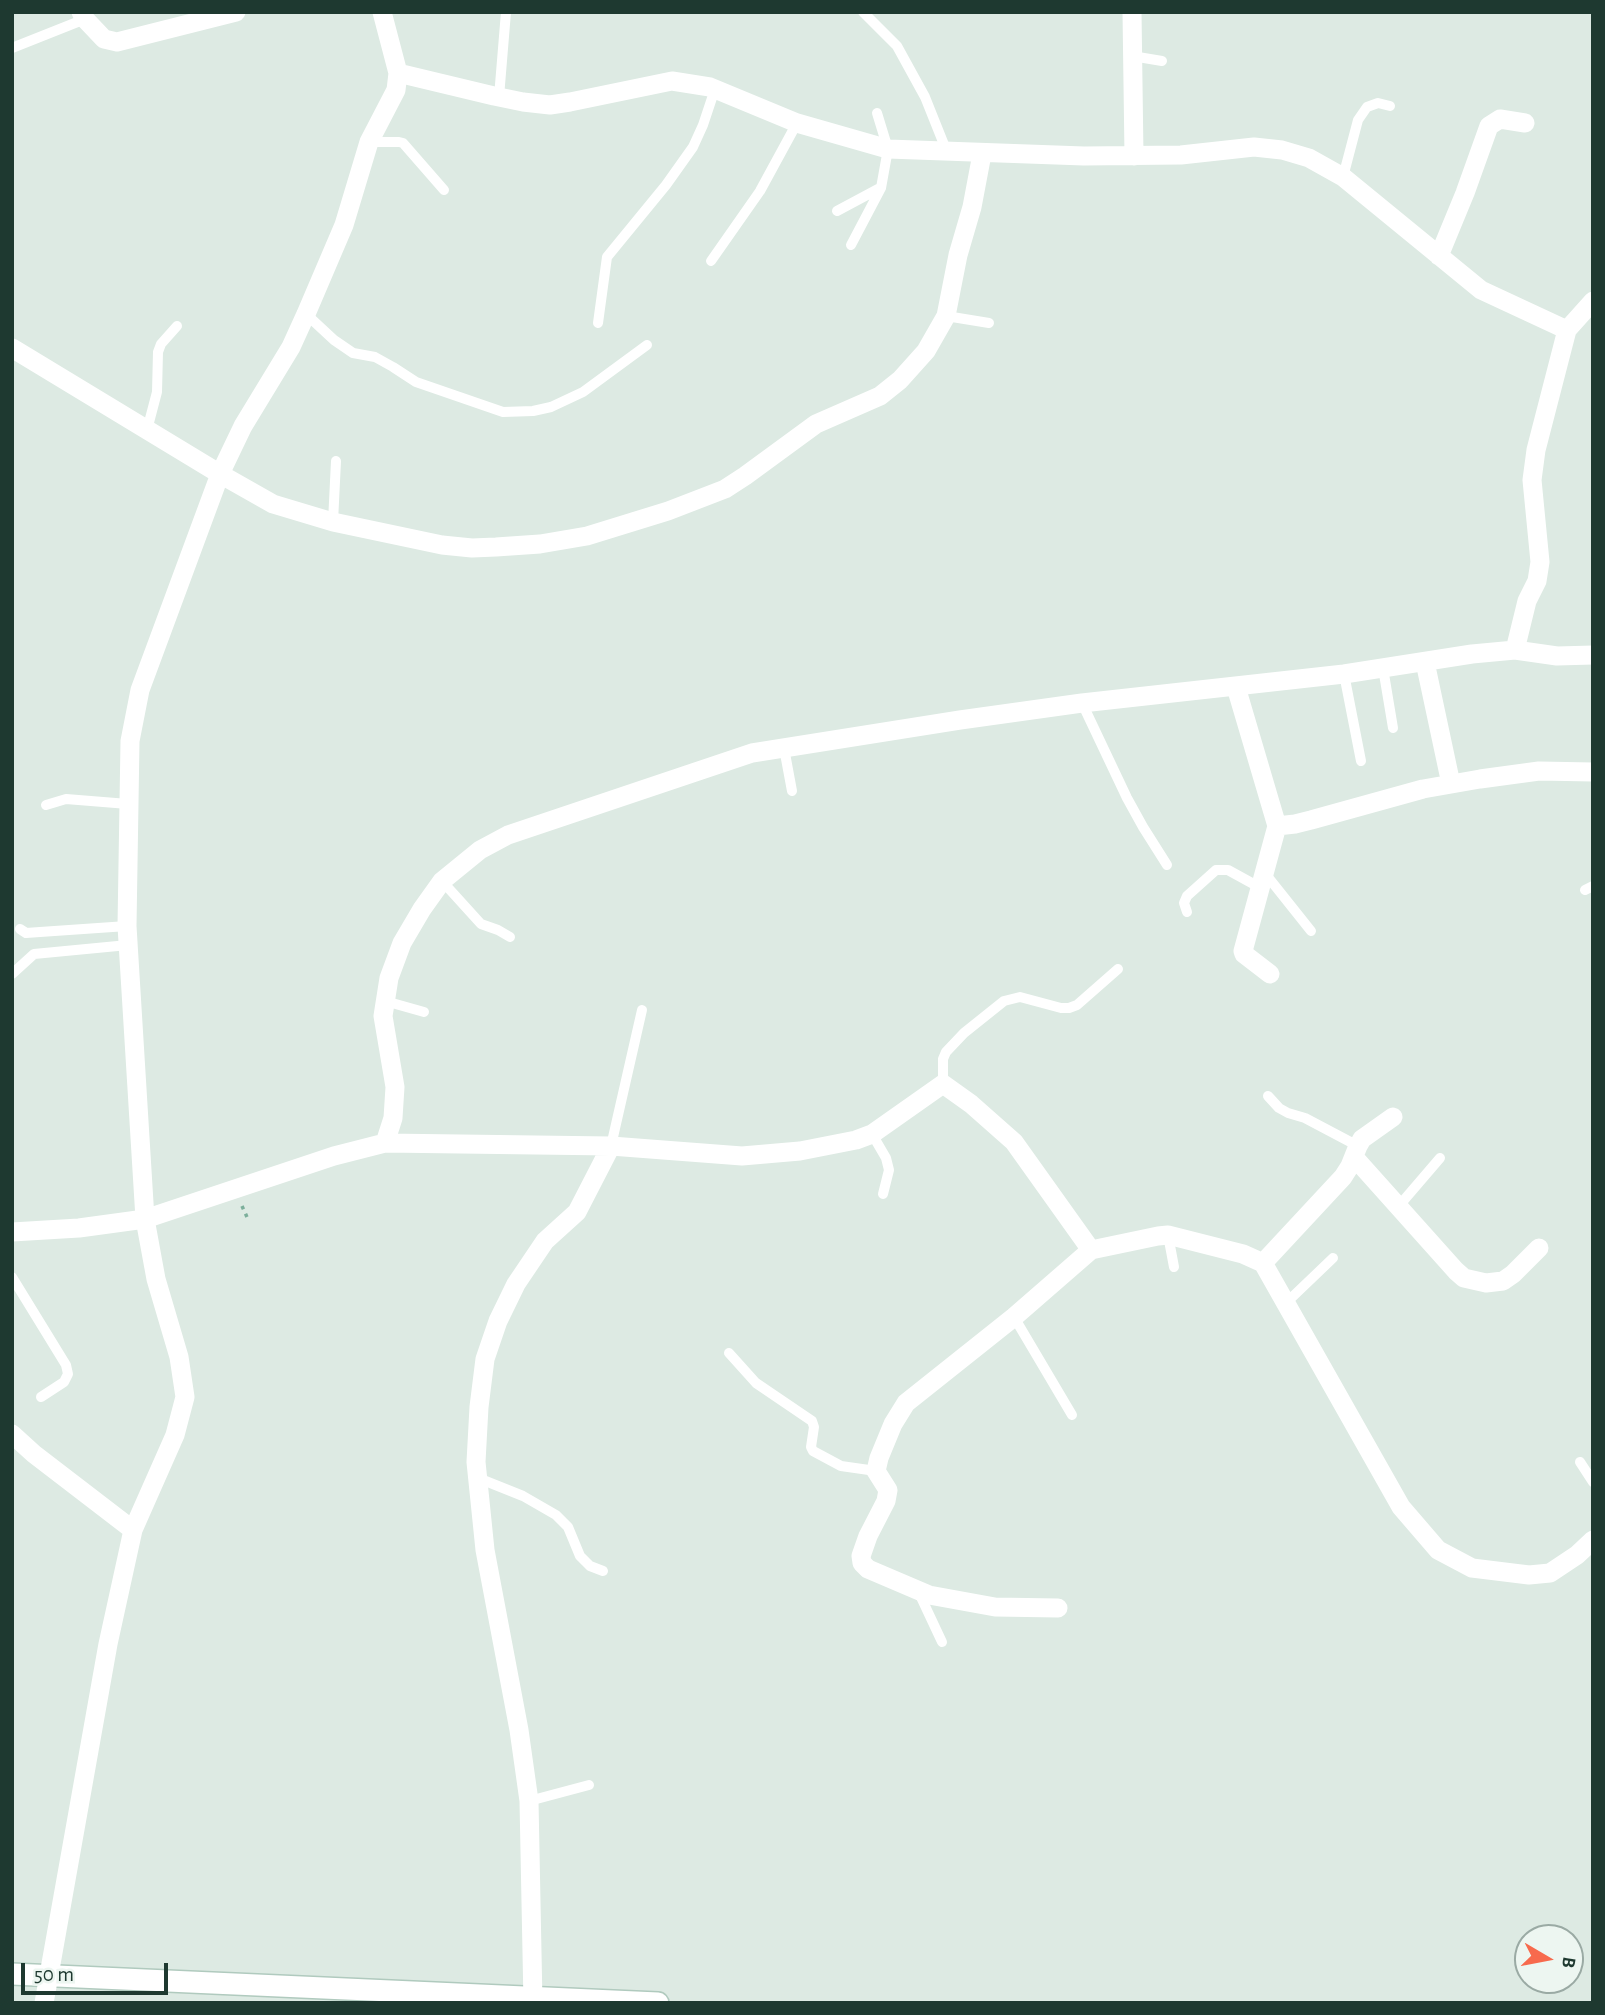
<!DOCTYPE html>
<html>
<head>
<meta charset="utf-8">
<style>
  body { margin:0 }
  #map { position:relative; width:1605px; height:2015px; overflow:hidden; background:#ddeae3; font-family:"Alegreya Sans",sans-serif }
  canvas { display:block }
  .frame { position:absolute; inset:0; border:14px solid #1e3930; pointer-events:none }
  .north { position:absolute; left:1514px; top:1924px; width:70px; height:70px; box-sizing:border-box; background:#edf6f1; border:2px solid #9aaaa4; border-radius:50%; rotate:100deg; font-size:19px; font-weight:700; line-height:28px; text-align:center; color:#1e3930 }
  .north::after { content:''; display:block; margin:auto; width:24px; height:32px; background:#f76a4d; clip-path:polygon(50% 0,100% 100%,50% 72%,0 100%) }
  .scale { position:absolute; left:21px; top:1963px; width:147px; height:32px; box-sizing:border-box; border:4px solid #1e3930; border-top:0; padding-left:9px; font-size:21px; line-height:24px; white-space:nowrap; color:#1e3930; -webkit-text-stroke:5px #edf6f1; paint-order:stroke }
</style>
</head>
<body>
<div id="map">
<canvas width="1605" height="2015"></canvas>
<div class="frame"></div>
<div class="north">B</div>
<div class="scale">50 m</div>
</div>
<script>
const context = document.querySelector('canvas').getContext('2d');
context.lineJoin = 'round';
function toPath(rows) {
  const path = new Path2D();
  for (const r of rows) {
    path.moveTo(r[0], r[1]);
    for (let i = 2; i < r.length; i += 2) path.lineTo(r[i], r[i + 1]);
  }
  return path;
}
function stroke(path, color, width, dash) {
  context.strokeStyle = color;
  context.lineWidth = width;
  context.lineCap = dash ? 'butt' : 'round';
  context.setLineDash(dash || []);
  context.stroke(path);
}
const secondary = toPath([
  [12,1974,658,2003]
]);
stroke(secondary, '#b0cabe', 24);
stroke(toPath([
  [242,1206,247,1217]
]), '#7caf9b', 3.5, [3.5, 5]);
stroke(toPath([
  [863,12,897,46,925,97,947,152],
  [12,48,85,19],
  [1132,56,1162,61],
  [499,97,506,12],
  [370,142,399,142,403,143,444,190],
  [1343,177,1358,120,1367,107,1378,103,1390,106],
  [837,211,880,188],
  [851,245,881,188,888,149,877,113],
  [711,261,760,191,797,123],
  [306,314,334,340,353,353,375,357,393,367,416,382,503,412,533,411,551,407,583,392,647,345],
  [946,316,989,323],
  [598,323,607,257,666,185,693,147,703,125,715,89],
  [147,430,157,392,158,352,161,344,177,326],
  [333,522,336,461],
  [1383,668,1393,728],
  [1344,674,1361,761],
  [1082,703,1127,798,1143,827,1167,865],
  [784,748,792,791],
  [46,805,66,799,128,804],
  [1264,872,1311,931],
  [442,881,481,924,498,930,510,937],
  [1585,890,1593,886],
  [1187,912,1184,903,1187,896,1216,870,1228,870,1259,887],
  [20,929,26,933,40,932,127,926],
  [12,974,34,954,128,945],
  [385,1001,424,1012],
  [943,1084,943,1059,946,1052,964,1033,1004,1001,1020,997,1061,1008,1069,1008,1077,1005,1118,969],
  [1268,1096,1279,1108,1288,1113,1305,1118,1358,1146],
  [872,1134,886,1158,889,1170,883,1194],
  [611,1146,642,1010],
  [1398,1207,1440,1158],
  [1168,1235,1174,1267],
  [12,1277,66,1365,68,1374,64,1382,41,1397],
  [1286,1303,1333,1258],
  [1014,1317,1072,1415],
  [729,1353,756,1383,812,1421,814,1427,811,1447,813,1451,841,1466,876,1471],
  [1580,1462,1593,1482],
  [478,1478,523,1496,556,1515,568,1527,580,1556,590,1566,603,1571],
  [919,1593,942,1642],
  [529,1801,589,1785]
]), '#fff', 10);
stroke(toPath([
  [81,12,85,19,104,39,117,42,236,12],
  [382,12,398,73,494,96,523,102,550,105,570,102,672,81,710,87,797,123,888,149,1084,156,1181,155,1254,147,1282,150,1309,158,1343,177,1481,290,1567,330],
  [1132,12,1134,156],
  [1439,256,1465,193,1489,126,1500,119,1525,123],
  [12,348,220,474,273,504,333,522,442,545,472,548,496,547,540,544,587,536,668,511,725,489,745,476,816,424,880,396,900,380,926,351,946,316,958,255,972,207,982,154],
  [1515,650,1527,601,1537,581,1540,562,1532,480,1536,450,1567,330,1593,301],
  [1425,662,1451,784],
  [1236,687,1277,826,1243,951,1244,954,1270,974],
  [1277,826,1295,824,1311,820,1423,789,1480,779,1539,771,1593,772],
  [385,1143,393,1118,395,1087,383,1016,389,978,402,943,422,909,442,881,480,850,508,835,752,753,960,720,1082,703,1344,674,1472,654,1515,650,1557,656,1593,655],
  [1354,1157,1456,1271,1464,1278,1486,1283,1503,1281,1513,1274,1539,1248],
  [12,1232,79,1228,145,1219,334,1156,385,1143,611,1146,742,1156,800,1151,856,1140,872,1134,943,1084,971,1104,1014,1142,1091,1250],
  [1263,1263,1343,1177,1350,1166,1358,1146,1362,1139,1393,1117],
  [12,1434,34,1454,133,1530],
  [1058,1608,995,1607,929,1595,868,1569,862,1563,861,1556,868,1536,886,1501,888,1490,876,1471,879,1458,893,1424,906,1403,1014,1317,1091,1250,1158,1236,1168,1235,1243,1254,1263,1263,1401,1507,1438,1550,1472,1568,1529,1575,1550,1573,1577,1555,1593,1540],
  [44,2003,108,1644,133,1530,175,1435,185,1397,179,1357,156,1279,145,1219,127,926,130,741,140,690,220,474,243,426,291,347,306,314,344,225,369,142,396,90,398,73],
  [533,2003,529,1801,519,1730,485,1550,476,1462,479,1407,485,1359,498,1321,516,1284,545,1241,577,1212,611,1146]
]), '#fff', 19);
stroke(secondary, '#fff', 21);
</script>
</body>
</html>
